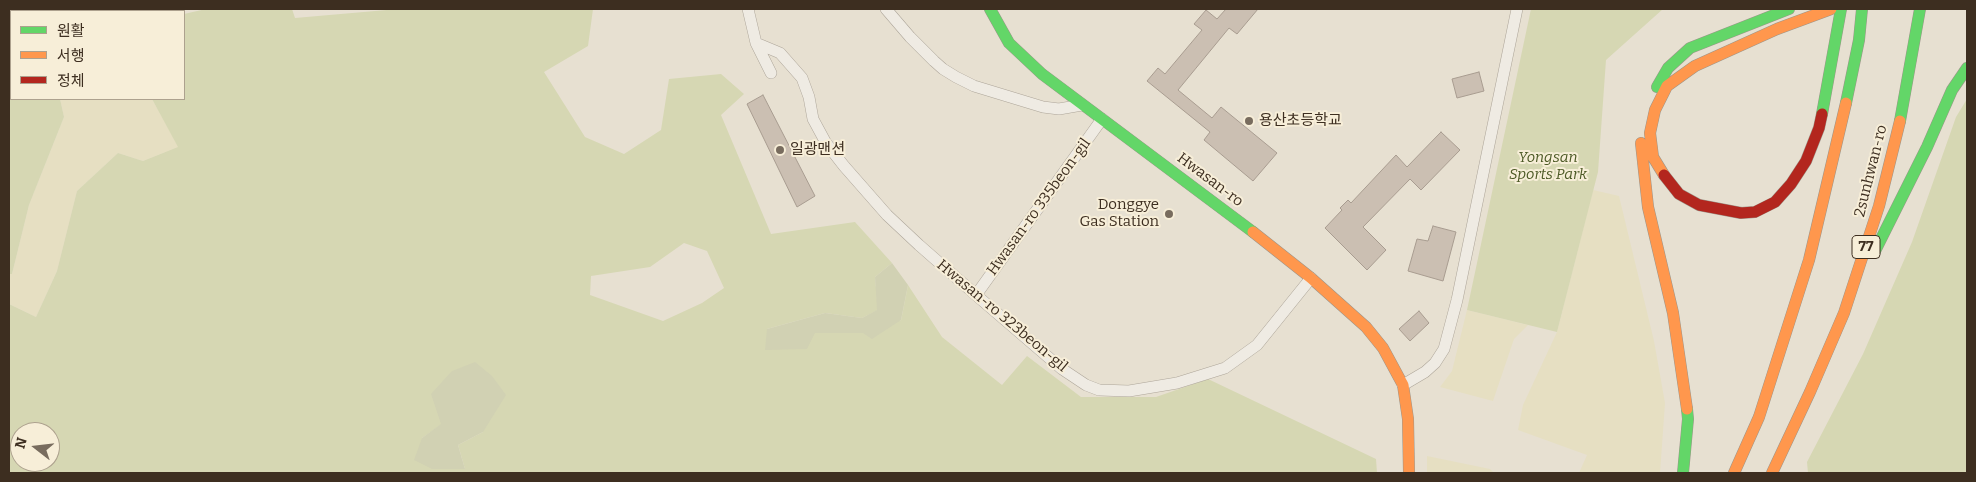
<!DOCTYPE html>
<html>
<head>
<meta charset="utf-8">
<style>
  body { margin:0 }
  #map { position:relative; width:1976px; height:482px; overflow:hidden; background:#e7e0d1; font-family:Bitter,"Noto Sans KR",serif }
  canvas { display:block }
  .frame { position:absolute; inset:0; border:10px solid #3d2e20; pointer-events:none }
  .legend { position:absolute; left:10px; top:10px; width:175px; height:90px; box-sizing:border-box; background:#f7eed8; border:1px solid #ada18e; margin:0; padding:6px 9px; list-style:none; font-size:15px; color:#3d2e20 }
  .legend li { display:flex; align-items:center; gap:10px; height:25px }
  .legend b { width:25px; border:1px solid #ada18e }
  .north { position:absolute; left:10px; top:422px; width:50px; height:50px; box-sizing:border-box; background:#f7eed8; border:1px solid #ada18e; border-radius:50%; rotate:286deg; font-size:14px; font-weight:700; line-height:20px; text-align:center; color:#3d2e20 }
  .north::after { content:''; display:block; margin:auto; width:18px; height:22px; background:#786c5e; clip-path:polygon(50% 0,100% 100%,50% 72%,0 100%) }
</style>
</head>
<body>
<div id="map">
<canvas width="1976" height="482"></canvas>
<div class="frame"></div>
<ul class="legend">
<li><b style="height:6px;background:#63d668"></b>원활</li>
<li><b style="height:6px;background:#ff974d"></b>서행</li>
<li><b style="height:6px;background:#b3261e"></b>정체</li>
</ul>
<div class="north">N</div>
</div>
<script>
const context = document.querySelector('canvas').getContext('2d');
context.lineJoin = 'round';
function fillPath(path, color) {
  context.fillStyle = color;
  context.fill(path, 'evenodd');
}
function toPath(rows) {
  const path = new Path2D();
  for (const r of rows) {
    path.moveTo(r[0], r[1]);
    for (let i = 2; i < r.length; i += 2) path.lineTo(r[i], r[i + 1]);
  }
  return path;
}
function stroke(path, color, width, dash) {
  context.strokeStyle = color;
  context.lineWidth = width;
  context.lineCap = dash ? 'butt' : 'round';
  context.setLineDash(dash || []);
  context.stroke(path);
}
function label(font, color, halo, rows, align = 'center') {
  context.font = font + ' Bitter,"Noto Sans KR",serif';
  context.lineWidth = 4;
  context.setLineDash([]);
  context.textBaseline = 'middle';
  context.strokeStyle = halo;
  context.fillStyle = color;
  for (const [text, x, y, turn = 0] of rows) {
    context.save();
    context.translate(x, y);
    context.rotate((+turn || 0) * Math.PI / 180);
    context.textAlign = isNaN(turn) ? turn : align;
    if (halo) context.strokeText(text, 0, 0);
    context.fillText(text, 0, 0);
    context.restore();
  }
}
fillPath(toPath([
  [60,99,152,99,179,147,143,161,118,153,77,191,57,271,36,317,9,304,9,274,12,274,29,205,64,117],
  [1593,190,1619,196,1654,341,1665,403,1660,473,1579,473,1587,455,1518,430,1523,405,1557,332],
  [1467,310,1528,325,1514,339,1493,401,1440,387,1452,371],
  [1427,456,1490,469,1494,473,1427,473]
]), '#e6dfc2');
fillPath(toPath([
  [9,9,44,9,47,11,11,11,11,99,60,99,64,117,29,205,12,274,9,274],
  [206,9,292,9,295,18,398,9,593,9,588,46,544,72,585,137,624,154,661,130,669,79,721,74,744,94,721,115,771,234,855,222,892,263,875,277,878,310,862,318,825,313,767,329,815,333,864,333,901,320,908,285,942,337,1002,385,1027,356,1081,397,1156,397,1208,379,1376,459,1377,473,9,473,9,304,36,317,57,271,77,191,118,153,143,161,178,147,152,99,184,99,184,14],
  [684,243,707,251,724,288,702,303,663,321,590,295,591,276,650,267],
  [441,425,483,432,458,445,465,469,422,438],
  [20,432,50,432,50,462,20,462],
  [1531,9,1663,9,1606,60,1598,172,1557,332,1467,310],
  [1967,99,1967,473,1808,473,1807,462,1863,354,1912,242,1956,117]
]), '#d6d7b3');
fillPath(toPath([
  [892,263,908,285,901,320,872,339,863,333,815,333,807,349,765,350,767,329,825,313,862,318,877,310,875,277],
  [475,362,492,376,506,395,483,432,458,445,465,469,432,469,414,460,422,438,441,424,431,394,452,371]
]), '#d1d1b3');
const building = toPath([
  [1226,9,1258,9,1237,34,1229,28,1178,90,1212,118,1221,107,1277,153,1253,181,1204,140,1210,132,1147,81,1158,68,1165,74,1202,30,1194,24,1206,10,1217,19,1226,9],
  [1479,72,1484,91,1457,98,1452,79,1479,72],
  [763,95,815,196,797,207,747,104,763,95],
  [1441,132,1460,150,1421,190,1410,179,1363,227,1386,250,1367,270,1325,228,1342,210,1340,208,1348,200,1351,203,1396,155,1407,167,1441,132],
  [1433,226,1456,232,1443,281,1408,271,1417,239,1428,241,1433,226],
  [1419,311,1429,323,1410,341,1399,329,1419,311]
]);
fillPath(building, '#cbbfb2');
stroke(building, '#a89c90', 1);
const street = toPath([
  [748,9,756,43,771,73],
  [886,9,910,37,934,61,943,69,956,77,974,86,1043,107,1059,109,1082,105],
  [756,43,780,53,802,78,809,97,813,119,826,143,844,166,887,215,919,245,976,295,1062,369,1086,385,1099,390,1129,391,1177,383,1225,368,1257,345,1311,278],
  [976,295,1102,119],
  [1403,385,1425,372,1435,363,1444,349,1457,300,1517,9]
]);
const fast = toPath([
  [990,9,1009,43,1042,74,1253,232],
  [1657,87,1668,68,1690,48,1789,9],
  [1846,103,1859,40,1862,9],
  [1822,114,1841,9],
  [1900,121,1920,9],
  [1874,253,1927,147,1952,90,1967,68],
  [1683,473,1688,419,1687,409]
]);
const slow = toPath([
  [1641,143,1648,207,1673,313,1687,409],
  [1664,175,1653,157,1650,133,1655,110,1667,86,1695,66,1777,29,1831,9],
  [1253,232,1311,278,1366,327,1383,348,1403,385,1408,419,1409,473],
  [1734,473,1759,417,1809,260,1846,103],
  [1772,473,1810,392,1844,313,1879,206,1900,121]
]);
const jam = toPath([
  [1664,175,1679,194,1699,205,1741,213,1755,212,1775,202,1791,184,1806,161,1819,128,1822,114]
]);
stroke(street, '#ada599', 12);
stroke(fast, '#9c958a', 12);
stroke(slow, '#9c958a', 12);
stroke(jam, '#9c958a', 12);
stroke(street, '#efebe3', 11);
stroke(fast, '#63d668', 11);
stroke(slow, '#ff974d', 11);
stroke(jam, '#b3261e', 11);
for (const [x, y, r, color] of [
  [1249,121,5,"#786c5e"],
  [780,150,5,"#786c5e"],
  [1169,214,5,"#786c5e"]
]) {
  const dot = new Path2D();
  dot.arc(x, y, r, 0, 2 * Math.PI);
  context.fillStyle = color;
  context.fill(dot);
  stroke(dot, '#f7eed8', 2);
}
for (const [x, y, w] of [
  [1866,247,28]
]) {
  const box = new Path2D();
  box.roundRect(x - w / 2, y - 11.5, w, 23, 4);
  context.fillStyle = '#f7eed8';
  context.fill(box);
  stroke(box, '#3d2e20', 1);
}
label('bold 14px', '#3d2e20', null, [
  ["77",1866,247]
]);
label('15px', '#3d2e20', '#f7eed8', [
  ["용산초등학교",1259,121],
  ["일광맨션",790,150],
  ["Donggye",1159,205,"right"],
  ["Gas Station",1159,222,"right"]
], 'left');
label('italic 15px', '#4d5a26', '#f7eed8', [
  ["Yongsan",1548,158],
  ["Sports Park",1548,175]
]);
label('15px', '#3d2e20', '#f7eed8', [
  ["2sunhwan-ro",1871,171,-76],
  ["Hwasan-ro",1210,180,37],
  ["Hwasan-ro 335beon-gil",1039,207,-54],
  ["Hwasan-ro 323beon-gil",1002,316,40]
]);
</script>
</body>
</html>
